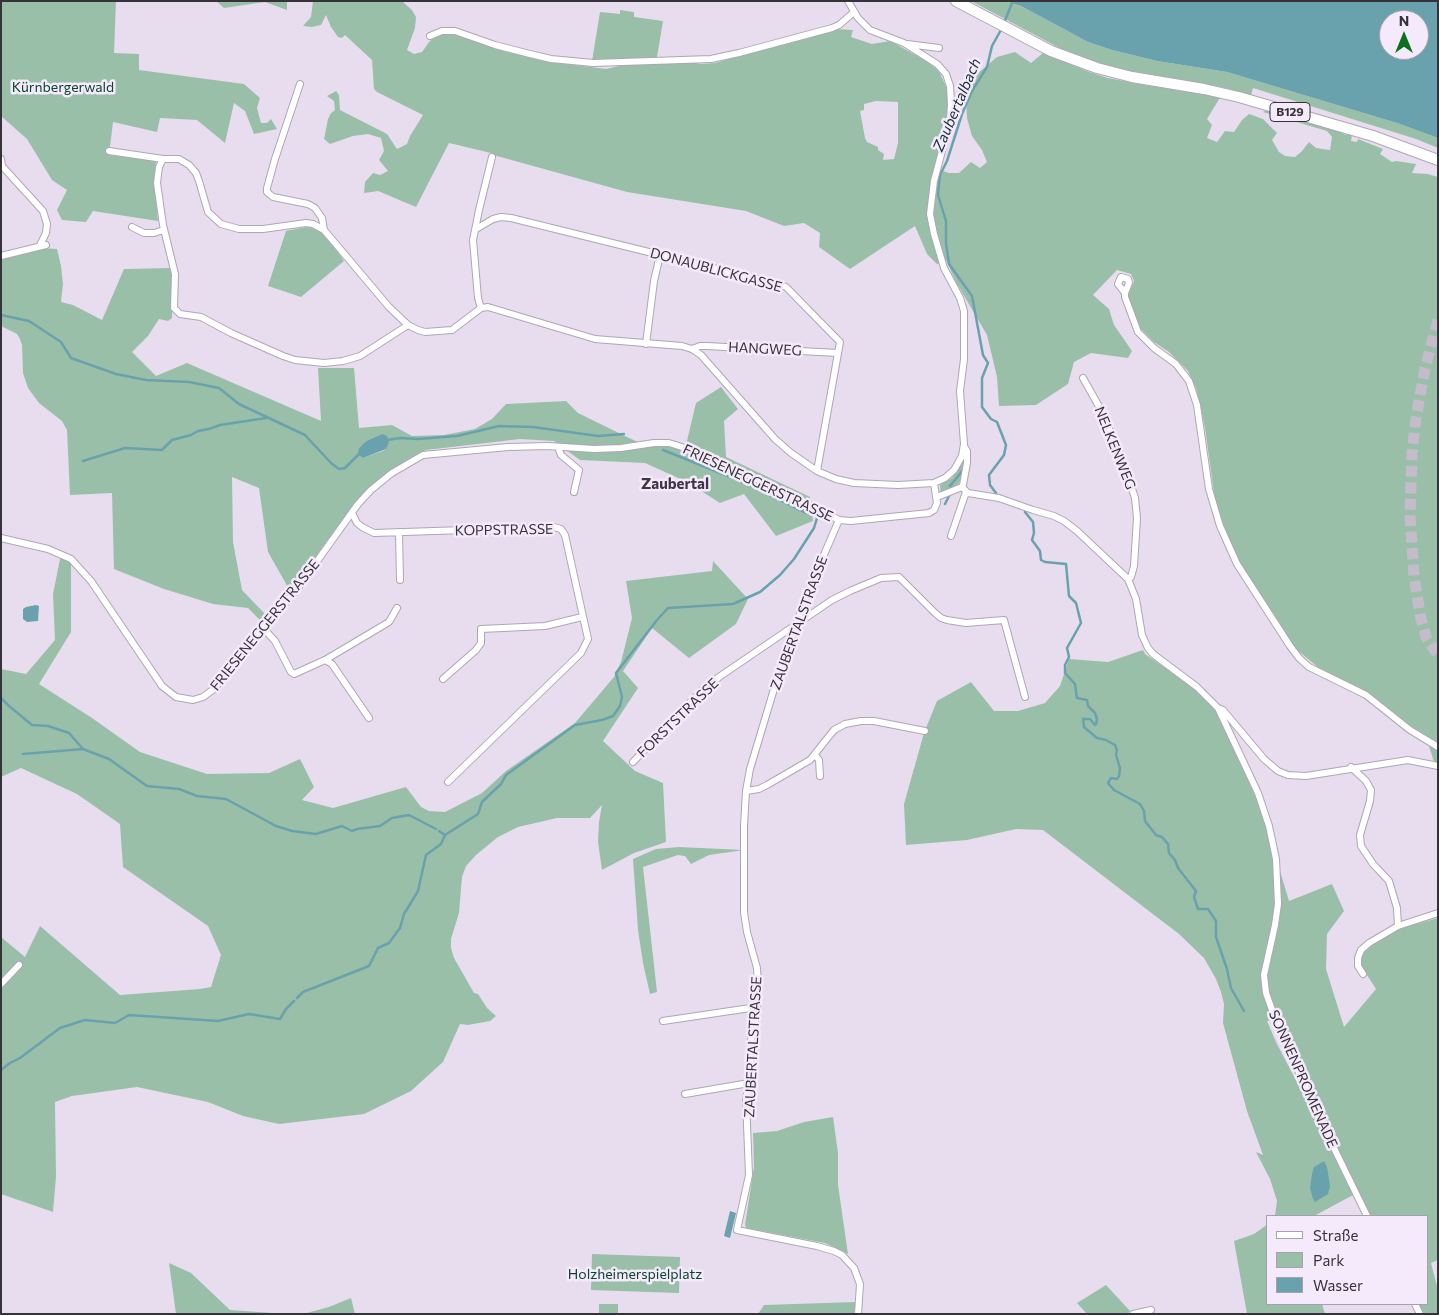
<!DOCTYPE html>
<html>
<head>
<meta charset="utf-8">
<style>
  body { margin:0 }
  #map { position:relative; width:1439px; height:1315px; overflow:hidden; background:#e8ddef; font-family:Commissioner,sans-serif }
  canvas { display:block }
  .frame { position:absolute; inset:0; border:2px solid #363239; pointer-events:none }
  .legend { position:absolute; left:1266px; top:1215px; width:162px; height:90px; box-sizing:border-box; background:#f5eafc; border:1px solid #a9a0ae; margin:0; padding:6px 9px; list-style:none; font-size:15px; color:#363239 }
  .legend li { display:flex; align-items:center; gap:10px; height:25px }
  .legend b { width:25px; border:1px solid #a9a0ae }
  .north { position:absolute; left:1379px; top:10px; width:50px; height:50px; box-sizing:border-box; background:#f5eafc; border:1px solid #a9a0ae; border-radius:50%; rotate:0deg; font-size:14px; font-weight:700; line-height:20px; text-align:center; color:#363239 }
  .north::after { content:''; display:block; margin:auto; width:18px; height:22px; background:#0b7121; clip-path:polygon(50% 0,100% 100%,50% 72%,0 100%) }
</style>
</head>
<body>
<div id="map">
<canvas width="1439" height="1315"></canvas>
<div class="frame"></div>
<ul class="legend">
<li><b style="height:6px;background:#fff"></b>Straße</li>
<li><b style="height:14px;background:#9abfa9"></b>Park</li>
<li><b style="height:14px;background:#69a2ac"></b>Wasser</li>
</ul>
<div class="north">N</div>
</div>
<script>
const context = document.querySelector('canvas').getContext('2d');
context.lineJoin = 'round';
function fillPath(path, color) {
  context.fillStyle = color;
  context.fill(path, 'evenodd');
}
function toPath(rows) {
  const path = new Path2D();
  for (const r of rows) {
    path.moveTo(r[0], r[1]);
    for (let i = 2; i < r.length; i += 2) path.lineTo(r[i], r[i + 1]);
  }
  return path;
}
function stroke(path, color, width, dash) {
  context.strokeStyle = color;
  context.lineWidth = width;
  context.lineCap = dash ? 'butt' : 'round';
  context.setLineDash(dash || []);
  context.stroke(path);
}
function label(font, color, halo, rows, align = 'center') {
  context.font = font + ' Commissioner,sans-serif';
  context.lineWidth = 5;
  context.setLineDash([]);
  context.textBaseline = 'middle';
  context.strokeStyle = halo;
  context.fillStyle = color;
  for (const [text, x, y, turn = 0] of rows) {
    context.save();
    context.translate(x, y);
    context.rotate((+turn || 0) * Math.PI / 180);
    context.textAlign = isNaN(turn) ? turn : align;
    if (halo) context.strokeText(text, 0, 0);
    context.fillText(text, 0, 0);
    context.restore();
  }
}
fillPath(toPath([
  [1,1,116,1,114,53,139,54,139,70,244,84,260,98,257,108,261,123,267,123,271,119,277,129,254,134,245,111,234,103,225,143,197,120,160,118,157,132,113,122,109,155,156,161,154,181,158,221,93,211,86,222,62,220,57,210,67,190,52,180,27,139,1,116],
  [216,1,287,1,287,10,265,2,224,8],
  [313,1,402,1,412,10,416,17,415,28,407,50,414,54,422,52,429,42,437,35,453,32,560,63,606,69,623,65,688,62,701,64,715,63,836,29,853,30,851,37,872,44,890,41,925,60,939,71,947,89,948,107,946,122,936,163,940,170,949,173,959,173,971,162,980,168,987,162,982,150,972,136,967,118,966,98,968,88,977,74,997,57,1015,52,1031,63,1043,53,1089,72,1108,78,1150,86,1221,96,1207,119,1212,125,1207,138,1217,142,1225,131,1234,132,1242,120,1249,114,1263,119,1277,133,1272,140,1279,152,1285,156,1295,157,1302,151,1309,142,1316,148,1330,150,1332,137,1327,131,1263,112,1269,109,1326,125,1346,135,1352,135,1351,141,1357,142,1358,139,1383,149,1380,154,1392,162,1396,161,1416,164,1412,173,1428,174,1438,177,1438,774,1426,737,1396,716,1320,669,1296,649,1238,561,1224,532,1215,500,1205,428,1196,388,1188,371,1169,352,1154,342,1139,327,1128,296,1134,281,1131,274,1117,270,1093,295,1109,309,1114,325,1132,351,1128,358,1091,353,1074,362,1068,384,1036,405,999,406,997,377,987,335,956,282,946,260,937,264,927,254,915,226,850,269,819,247,820,233,804,223,784,226,746,211,627,192,497,156,491,153,449,143,416,207,378,191,364,193,365,182,373,173,380,175,388,171,379,160,384,151,381,138,368,134,353,136,330,144,324,139,328,119,331,113,335,110,334,101,327,96,336,91,339,95,340,110,387,134,397,149,407,144,410,136,423,115,377,92,374,89,372,60,345,35,342,38,338,37,331,27,326,15,321,25,312,27,303,26,311,17],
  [876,101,898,102,898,143,894,159,883,160,884,154,878,150,878,147,867,142,865,138,860,111,864,110,864,104],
  [971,1,1006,1,1021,6,1088,42,1112,50,1157,61,1227,72,1397,123,1438,138,1438,148,1416,139,1253,88,1251,95,1222,87,1114,68,1069,53],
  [620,10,634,12,634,17,663,21,657,57,649,58,647,60,592,61,600,12,620,14],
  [306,227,314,228,326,235,344,261,301,297,268,286,286,231],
  [40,248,57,249,61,266,63,284,61,302,73,305,102,320,124,269,172,268,172,318,168,321,159,319,148,336,132,352,156,376,187,363,321,421,318,368,354,368,359,428,392,425,412,436,444,435,475,429,492,419,506,404,566,401,578,413,629,438,647,446,667,447,686,445,696,403,721,387,738,409,724,421,726,457,810,497,813,521,776,536,744,494,720,503,687,482,645,463,580,460,554,441,520,439,426,450,405,461,379,479,358,499,309,569,262,622,248,608,213,604,164,589,114,569,112,493,70,495,67,430,62,421,39,403,28,388,23,373,22,345,20,339,17,334,1,326,1,258],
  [382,434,389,443,385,450,363,458,359,448,366,441],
  [232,477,259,488,268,552,289,589,265,614,242,590,233,542],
  [965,459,962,479,958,484,941,495,940,485,952,478],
  [61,554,71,559,71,632,39,684,92,718,140,752,207,774,269,773,300,759,314,787,302,800,333,808,406,787,421,807,429,811,445,812,482,793,506,771,575,723,614,677,621,662,632,618,626,581,712,571,713,561,748,599,736,624,689,658,652,628,623,671,638,688,603,741,635,771,663,783,666,842,634,853,602,870,598,842,599,822,602,805,590,818,557,818,518,827,498,837,476,855,466,866,462,877,459,913,451,939,451,948,454,958,474,993,478,994,487,1008,496,1016,490,1021,468,1025,460,1024,443,1062,411,1091,364,1114,279,1124,243,1116,208,1102,137,1087,72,1096,55,1102,56,1176,53,1212,1,1194,1,937,25,957,40,926,120,995,200,989,211,987,221,955,208,926,123,867,120,824,77,794,21,768,1,777,1,669,26,674,55,640,53,594],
  [1143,650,1145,654,1197,690,1216,711,1235,750,1263,814,1289,901,1332,884,1344,911,1327,934,1326,969,1344,1027,1376,989,1360,964,1361,956,1365,949,1382,937,1399,929,1438,918,1438,1260,1431,1263,1438,1290,1438,1314,1423,1314,1417,1304,1428,1304,1428,1216,1370,1216,1276,1019,1267,1021,1276,1042,1355,1194,1314,1216,1275,1216,1277,1201,1270,1179,1256,1152,1263,1155,1247,1111,1223,1023,1224,1004,1221,992,1216,979,1204,958,1179,934,1043,830,1016,829,967,840,906,845,904,804,924,733,937,701,971,682,994,711,1018,711,1045,703,1060,686,1069,659,1108,662],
  [679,847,744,850,709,855,691,864,685,856,678,855,643,867,657,992,650,994,643,963,638,930,633,859,656,849],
  [833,1117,838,1153,838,1185,848,1254,825,1243,746,1228,745,1225,754,1167,753,1133,777,1131,804,1122],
  [1268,1224,1268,1304,1322,1304,1325,1314,1247,1314,1234,1241,1254,1234],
  [592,1254,680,1257,679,1293,591,1290],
  [169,1263,191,1273,230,1310,287,1314,176,1314],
  [1106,1285,1130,1311,1127,1314,1087,1314,1077,1303],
  [351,1298,355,1314,303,1314,329,1307],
  [856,1302,854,1314,758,1314,764,1305],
  [599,1304,618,1304,618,1314,599,1314]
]), '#9abfa9');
fillPath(toPath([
  [1006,1,1438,1,1438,138,1397,123,1227,72,1157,61,1112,50,1088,42,1021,6],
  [1389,20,1419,20,1419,50,1389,50],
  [382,434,387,436,389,443,386,449,363,458,358,454,359,448,366,441],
  [36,605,39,606,38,621,27,622,23,619,23,609,26,607],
  [1324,1161,1327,1167,1330,1186,1328,1194,1315,1202,1313,1199,1310,1188,1312,1174,1314,1167],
  [730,1211,736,1213,730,1238,724,1236]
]), '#69a2ac');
stroke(toPath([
  [1004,23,1012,3],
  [1,315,29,321,61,342,71,358,116,374,146,380,189,382,219,388,239,404,305,435,331,463,339,469,345,468,360,453],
  [387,440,400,438,418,439,457,436,499,426,533,427,598,436,624,434],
  [663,450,743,482,806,513],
  [83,461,125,448,162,450,172,440,191,435,198,431,209,429,220,425,266,418],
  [950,486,963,470],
  [996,493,990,485,989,475,1004,455,1006,445,997,422,991,419,982,407,982,378,988,363,983,355,972,296,949,264,946,243,946,221,938,195,940,175,947,161,962,114,972,91,987,67,992,46,1002,28],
  [945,504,949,496],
  [1025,512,1033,522,1034,533,1032,540,1040,551,1041,560,1045,562,1066,564,1069,596,1076,603,1081,623,1067,648,1069,657,1065,665,1065,673,1075,684,1077,698,1087,700,1088,706,1095,713,1097,719,1096,724,1095,725,1090,719,1083,719,1084,727,1097,738,1106,740,1115,745,1117,750,1116,755,1120,768,1119,776,1117,779,1111,778,1108,783,1114,790,1140,804,1144,811,1145,821,1156,835,1162,837,1168,844,1169,853,1175,860,1178,868,1196,891,1194,897,1198,909,1208,909,1216,921,1216,937,1227,969,1231,988,1244,1011],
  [1,698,9,706,32,725,48,726,69,733,83,749,109,759,147,786,179,789,197,796,226,799,276,826,292,831,316,834,342,826,352,831,357,829,380,826,392,818,409,815,436,829],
  [23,754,83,749],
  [439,831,445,835],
  [297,998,303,992,369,966,378,948,389,943,400,928,404,914,418,891,426,855,441,844,445,835,478,814,482,802,501,784,506,775,575,725,602,720,613,716,620,706,622,697,616,673,657,620,668,608,733,604,760,592,780,575,794,559,814,528,817,518],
  [1,1070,10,1063,20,1058,60,1028,85,1020,115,1023,129,1015,218,1021,249,1014,280,1019,286,1009,294,1001]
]), '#69a2ac', 2.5);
stroke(toPath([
  [1438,320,1425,368,1415,424,1412,455,1410,516,1414,577,1421,619,1426,637,1438,655]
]), '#c4bbcb', 11, [11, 5.5]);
const street = toPath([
  [430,36,442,31,455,31,495,45,526,53,551,59,593,63,711,59,739,53,832,28,839,25,854,12],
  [907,44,939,48],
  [300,84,275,159,267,188,267,192,273,197,308,204,315,208,322,218,324,230],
  [109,151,163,159,159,167,157,183,163,225,175,274,174,308,180,314,201,317,231,333,283,356,295,360,324,363,343,361,360,356,408,325],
  [1,159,2,166,43,211,47,224,46,233,40,245],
  [163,159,179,159,189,165,196,173,199,181,208,212,221,224,239,229,263,229,306,223,313,224,324,230,389,307,408,325,418,330,425,332,452,330,481,308,488,307,595,339,682,346,692,349,701,355,775,439,791,453,817,471,836,479,854,483,898,485,934,483,945,478,954,470,962,456,964,444,960,391,964,359,964,311,960,298,944,268,934,234,930,214,934,181,950,121,951,104,950,86,946,74,937,64,904,43,870,30,858,18,848,1],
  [132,227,144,233,154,233,164,230],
  [476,229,493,219,501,217,511,218,770,282,786,287,840,342,817,471],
  [1,256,46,245],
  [1125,293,1118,284,1121,277,1128,279,1129,283,1125,293,1125,297,1138,332,1154,348,1176,364,1189,381,1197,405,1209,489,1220,526,1237,564,1290,646,1299,658,1309,667,1366,695,1410,730,1438,747],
  [481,308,478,298,473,240,479,210,492,157],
  [646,344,654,281,660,255],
  [692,349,700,346,707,346,838,353],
  [1083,378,1101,410,1123,461,1135,498,1137,518,1134,566,1131,577,1128,579],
  [558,447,561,455,579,470,574,492],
  [962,487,968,493,999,498,1033,510,1054,516,1064,521,1077,531,1128,579,1136,599,1142,635,1148,648,1153,654,1197,687,1218,708,1223,710,1264,759,1278,771,1288,775,1306,776,1408,760,1438,766],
  [937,497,962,487,963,485,967,463,967,451,964,446],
  [352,513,357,523,362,527,374,533,554,527,561,529,565,535,588,639,581,653,448,782],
  [839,520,807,594,780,669,750,769,746,791,744,826,744,912,747,932,757,968,758,985,755,1022,751,1040,750,1078,746,1099,749,1175,737,1230,817,1246,834,1251,842,1255,854,1268,860,1284,858,1314],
  [399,532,400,580],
  [951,536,966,492],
  [1,538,48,549,71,559,91,581,162,686,176,697,193,700,203,697,214,689,250,643,295,592,358,504,371,490,392,473,423,455,508,447,548,446,594,449,621,448,654,443,669,443,701,453,785,492,839,520,851,521,929,513,934,510,937,503,934,483],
  [263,628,275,641,291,672,294,674,325,660,389,622,397,608],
  [325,660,332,664,369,718],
  [443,679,476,650,481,643,481,629,545,626,582,617],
  [1218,708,1258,793,1269,826,1276,859,1278,904,1275,925,1264,975,1266,993,1276,1021,1315,1109,1367,1216],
  [815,755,819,760,820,776],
  [633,762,703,689,719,677,832,600,850,591,881,578,899,577,934,612,941,618,947,620,966,623,1004,620,1025,697],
  [1351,767,1366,781,1371,790,1370,801,1360,835,1361,846,1373,864,1389,881,1397,908,1398,926],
  [746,791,759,789,767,785,810,760,834,730,845,724,861,721,874,721,925,731],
  [1363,974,1358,966,1358,958,1361,950,1369,943,1398,926,1438,913],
  [1,984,19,965],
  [663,1021,757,1007],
  [685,1094,749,1083],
  [1415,1304,1420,1314],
  [1133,1314,1151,1310]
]);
const primary = toPath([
  [956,1,1051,51,1097,68,1132,77,1204,89,1239,97,1373,136,1438,160]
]);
stroke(street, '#b0a5b6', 8);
stroke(primary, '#b0a5b6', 12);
stroke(street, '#fff', 6);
stroke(primary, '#fff', 10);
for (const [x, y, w] of [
  [1290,112,40]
]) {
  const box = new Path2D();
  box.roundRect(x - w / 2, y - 9.5, w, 19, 4);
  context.fillStyle = '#f5eafc';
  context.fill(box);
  stroke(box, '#363239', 1);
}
label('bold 12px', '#363239', null, [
  ["B129",1290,112]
]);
label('14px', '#0a442b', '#f5eafc', [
  ["Kürnbergerwald",63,87],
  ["Holzheimerspielplatz",635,1274]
]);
label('14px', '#363239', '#f5eafc', [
  ["DONAUBLICKGASSE",716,270,15],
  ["HANGWEG",765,349,3],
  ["NELKENWEG",1115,448,68],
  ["FRIESENEGGERSTRASSE",758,483,25],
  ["KOPPSTRASSE",504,530,-1],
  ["ZAUBERTALSTRASSE",799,623,-70],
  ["FRIESENEGGERSTRASSE",265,625,-51],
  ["FORSTSTRASSE",678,718,-44],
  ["ZAUBERTALSTRASSE",753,1047,-87],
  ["SONNENPROMENADE",1303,1079,66]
]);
label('italic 15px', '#133035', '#f5eafc', [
  ["Zaubertalbach",957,105,-67]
]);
label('bold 15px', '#3e3644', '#f5eafc', [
  ["Zaubertal",675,484]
]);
</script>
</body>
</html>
